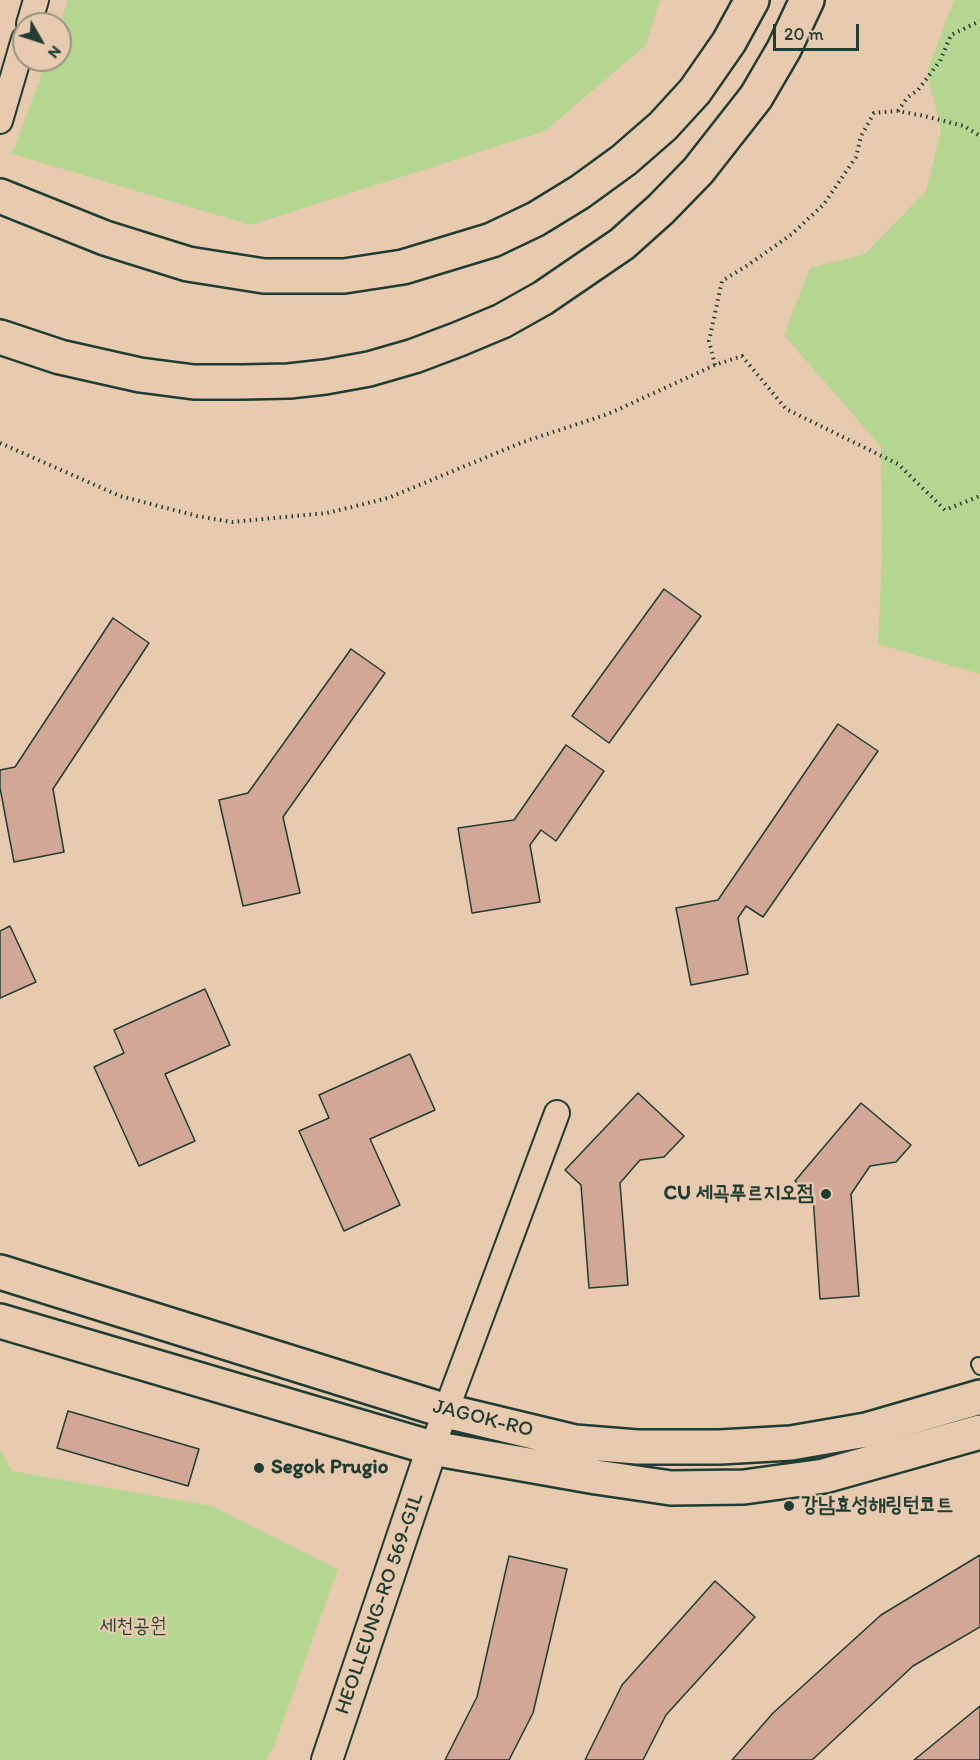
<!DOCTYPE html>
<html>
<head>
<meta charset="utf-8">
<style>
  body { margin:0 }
  #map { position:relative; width:980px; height:1760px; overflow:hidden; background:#e8cbaf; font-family:Itim,sans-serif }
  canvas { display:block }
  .north { position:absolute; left:12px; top:12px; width:60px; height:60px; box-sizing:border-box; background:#e8cbaf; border:2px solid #98927e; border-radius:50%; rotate:129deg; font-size:16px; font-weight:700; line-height:24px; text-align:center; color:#1f3d34 }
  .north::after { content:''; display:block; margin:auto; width:21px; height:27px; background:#1f3d34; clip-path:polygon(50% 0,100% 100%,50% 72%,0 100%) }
  .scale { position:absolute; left:773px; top:24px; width:86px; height:27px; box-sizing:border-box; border:3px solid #1f3d34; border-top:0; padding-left:8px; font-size:18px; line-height:21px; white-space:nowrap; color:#1f3d34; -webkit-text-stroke:4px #e8cbaf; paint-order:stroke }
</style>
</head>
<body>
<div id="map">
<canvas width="980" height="1760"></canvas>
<div class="north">N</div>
<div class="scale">20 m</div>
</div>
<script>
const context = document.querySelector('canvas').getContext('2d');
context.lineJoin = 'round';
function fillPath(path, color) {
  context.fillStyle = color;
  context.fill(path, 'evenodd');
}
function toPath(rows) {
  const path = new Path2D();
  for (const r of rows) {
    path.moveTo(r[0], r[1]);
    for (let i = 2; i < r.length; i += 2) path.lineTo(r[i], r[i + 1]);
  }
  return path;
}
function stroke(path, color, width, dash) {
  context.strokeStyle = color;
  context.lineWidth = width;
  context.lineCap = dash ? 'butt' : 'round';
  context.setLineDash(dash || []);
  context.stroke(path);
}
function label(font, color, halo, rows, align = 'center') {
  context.font = font + ' Itim,"Poor Story",sans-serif';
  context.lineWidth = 4.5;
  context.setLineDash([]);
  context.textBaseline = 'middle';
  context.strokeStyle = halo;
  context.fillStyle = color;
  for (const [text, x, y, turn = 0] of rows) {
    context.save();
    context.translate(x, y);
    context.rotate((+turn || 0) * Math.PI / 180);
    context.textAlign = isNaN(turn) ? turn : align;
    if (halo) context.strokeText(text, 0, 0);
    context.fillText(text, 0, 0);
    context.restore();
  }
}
fillPath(toPath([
  [68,0,660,0,646,45,545,131,251,225,12,154,47,60,60,60,60,24],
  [954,0,980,0,980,674,878,644,882,552,881,447,784,335,810,268,865,254,926,191,941,130,927,72],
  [0,1450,12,1471,212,1506,338,1569,273,1749,266,1760,0,1760]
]), '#b5d690');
const building = toPath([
  [664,589,701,616,609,743,572,716,664,589],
  [113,618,149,643,53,789,64,852,14,862,0,788,0,770,15,767,113,618],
  [351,649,385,673,283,817,300,893,243,906,219,800,248,793,351,649],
  [838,724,878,751,763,917,746,906,738,918,748,974,691,985,676,908,718,900,838,724],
  [566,745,604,771,556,841,541,830,530,845,540,902,472,913,458,828,514,820,566,745],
  [10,926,36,982,0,998,0,931,10,926],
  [205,989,230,1045,165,1074,195,1141,139,1166,94,1067,124,1053,114,1030,205,989],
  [410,1054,435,1110,370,1139,400,1205,344,1231,299,1131,329,1118,319,1095,410,1054],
  [638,1093,684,1136,664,1157,640,1160,620,1183,628,1285,589,1288,581,1185,565,1170,638,1093],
  [861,1103,911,1145,896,1162,870,1166,851,1194,859,1296,820,1299,813,1196,795,1181,861,1103],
  [68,1411,199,1449,188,1486,57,1448,68,1411],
  [980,1555,980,1627,913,1666,812,1760,732,1760,773,1713,881,1615,980,1555],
  [509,1556,567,1569,533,1713,509,1760,445,1760,477,1697,509,1556],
  [715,1581,755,1617,666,1715,643,1760,585,1760,622,1685,715,1581],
  [980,1706,980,1760,914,1760,980,1706]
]);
fillPath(building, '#d3a796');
stroke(building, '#1f3d34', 1.5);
const service = toPath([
  [978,1364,980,1368]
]);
const minor = toPath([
  [29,24,36,0],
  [0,121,24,39],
  [432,1448,557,1113]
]);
const tertiary = toPath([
  [327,1760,432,1448]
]);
const secondary = toPath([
  [0,1272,446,1411,575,1442,637,1447,720,1447,791,1443,866,1430,980,1397],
  [0,1321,432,1448,596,1477,671,1488,744,1487,824,1476,980,1432]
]);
const motorway = toPath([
  [0,196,105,238,188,264,264,276,344,276,403,267,492,240,536,219,580,192,624,160,663,126,695,91,729,42,752,0],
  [0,337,60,357,140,375,194,382,243,382,289,381,325,377,369,369,414,356,459,339,502,321,543,298,622,244,661,209,698,171,756,97,784,49,807,0]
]);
stroke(service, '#1f3d34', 16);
stroke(minor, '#1f3d34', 28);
stroke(tertiary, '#1f3d34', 34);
stroke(secondary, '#1f3d34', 38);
stroke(motorway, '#1f3d34', 38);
stroke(toPath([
  [898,111,907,98,918,90,940,61,951,35,980,21],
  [715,365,709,341,722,281,748,265,792,234,824,204,856,157,861,136,874,113,898,111,924,116,964,126,980,136],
  [0,443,120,496,197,516,232,522,327,513,388,498,523,442,608,414,715,365,742,356,786,409,898,464,945,510,980,496]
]), '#1f3d34', 4, [1.5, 4.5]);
stroke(service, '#e8cbaf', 12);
stroke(minor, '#e8cbaf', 24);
stroke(tertiary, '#e8cbaf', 30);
stroke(secondary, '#e8cbaf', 33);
stroke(motorway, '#e8cbaf', 33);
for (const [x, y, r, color] of [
  [826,1194,6,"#1f3d34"],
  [259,1468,6,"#1f3d34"],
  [789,1506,6,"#1f3d34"]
]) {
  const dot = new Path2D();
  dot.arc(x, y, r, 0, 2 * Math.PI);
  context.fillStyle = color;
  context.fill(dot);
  stroke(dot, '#e8cbaf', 2);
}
label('bold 21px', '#1f3d34', '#e8cbaf', [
  ["CU 세곡푸르지오점",814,1194,"right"],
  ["Segok Prugio",271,1468],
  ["강남효성해링턴코트",801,1506]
], 'left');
label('21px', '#1f3d34', '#e8cbaf', [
  ["JAGOK-RO",483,1419,14],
  ["HEOLLEUNG-RO 569-GIL",380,1604,-71]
]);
label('21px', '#264539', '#e8cbaf', [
  ["세천공원",133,1627]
]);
</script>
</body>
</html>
